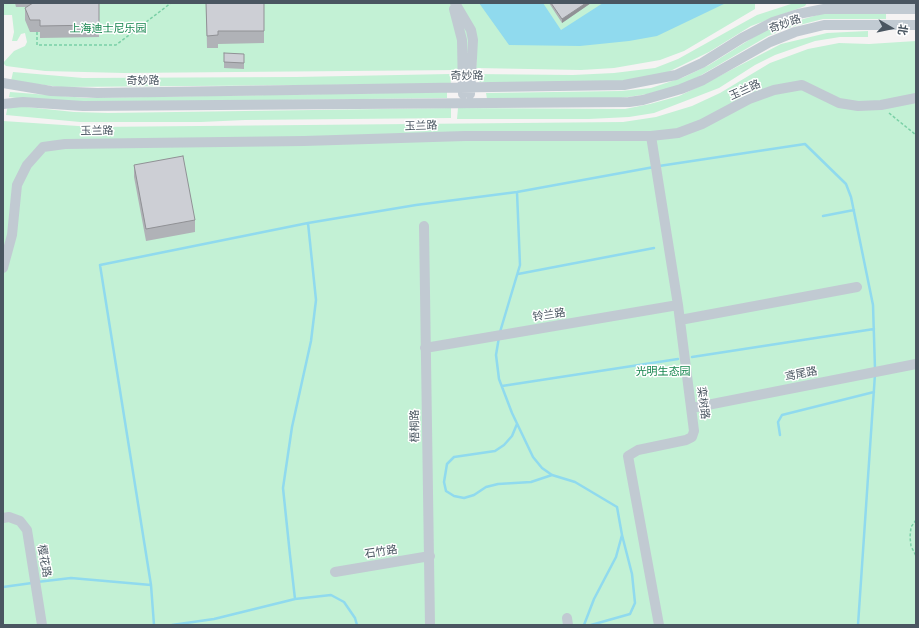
<!DOCTYPE html>
<html>
<head>
<meta charset="utf-8">
<style>
  body { margin:0 }
  #map { position:relative; width:919px; height:628px; overflow:hidden; background:#f5f3f3; font-family:Quicksand,"Noto Sans SC",sans-serif }
  canvas { display:block }
  .frame { position:absolute; inset:0; border:4px solid #4a5661; pointer-events:none }
  .north { position:absolute; left:871px; top:8px; width:40px; height:40px; -webkit-text-stroke:3px #fff; paint-order:stroke; rotate:99deg; font-size:11px; font-weight:700; line-height:16px; text-align:center; color:#4a5661 }
  .north::after { content:''; display:block; margin:auto; width:14px; height:18px; background:#4a5661; clip-path:polygon(50% 0,100% 100%,50% 72%,0 100%) }
</style>
</head>
<body>
<div id="map">
<canvas width="919" height="628"></canvas>
<div class="frame"></div>
<div class="north">北</div>
</div>
<script>
const context = document.querySelector('canvas').getContext('2d');
context.lineJoin = 'round';
function fillPath(path, color) {
  context.fillStyle = color;
  context.fill(path, 'evenodd');
}
function toPath(rows) {
  const path = new Path2D();
  for (const r of rows) {
    path.moveTo(r[0], r[1]);
    for (let i = 2; i < r.length; i += 2) path.lineTo(r[i], r[i + 1]);
  }
  return path;
}
function stroke(path, color, width, dash) {
  context.strokeStyle = color;
  context.lineWidth = width;
  context.lineCap = dash ? 'butt' : 'round';
  context.setLineDash(dash || []);
  context.stroke(path);
}
function label(font, color, halo, rows, align = 'center') {
  context.font = font + ' Quicksand,"Noto Sans SC",sans-serif';
  context.lineWidth = 3;
  context.setLineDash([]);
  context.textBaseline = 'middle';
  context.strokeStyle = halo;
  context.fillStyle = color;
  for (const [text, x, y, turn = 0] of rows) {
    context.save();
    context.translate(x, y);
    context.rotate((+turn || 0) * Math.PI / 180);
    context.textAlign = isNaN(turn) ? turn : align;
    if (halo) context.strokeText(text, 0, 0);
    context.fillText(text, 0, 0);
    context.restore();
  }
}
fillPath(toPath([
  [3,3,755,3,755,9,684,51,660,60,614,68,581,70,476,68,477,52,458,52,460,70,124,73,45,71,6,66,3,63,14,51,25,46,27,42,25,33,21,34,17,41,12,41,14,32,12,15,3,15],
  [794,3,807,3,805,6,751,26,709,52,666,73,631,81,492,83,480,82,476,80,474,74,573,75,614,73,655,68,678,59,757,15],
  [821,14,886,14,886,19,823,19,788,28,768,36,698,77,680,85,648,94,621,98,487,99,486,93,621,91,651,88,684,77,709,65,765,30],
  [868,31,868,37,840,37,815,41,775,55,755,65,719,88,654,113,629,117,589,119,457,119,458,108,625,109,650,104,679,96,700,86,781,44,827,33],
  [916,41,916,625,3,625,3,121,93,127,623,122,656,117,692,106,720,93,770,63,808,49,839,43,869,44],
  [13,72,83,78,296,77,450,74,451,84,61,87,11,81],
  [10,92,87,98,447,92,447,98,114,102,31,100,9,97],
  [8,105,74,112,108,113,451,108,451,118,245,120,201,122,80,122,6,115]
]), '#c3f1d5');
fillPath(toPath([
  [479,3,543,3,561,30,603,3,726,3,657,36,629,41,580,46,509,45]
]), '#90daee');
stroke(toPath([
  [659,166,805,144,846,184,851,197,873,305,875,369],
  [823,216,854,210],
  [518,274,654,248],
  [500,332,520,265,517,192],
  [499,337,496,355,499,379,512,413,533,457,542,468,552,475,575,482,617,507,622,535,616,557,594,599,584,625],
  [692,357,874,329],
  [502,386,678,359],
  [517,424,512,436,504,445,495,451,454,457,447,464,444,482,446,491,454,496,464,498,474,495,486,487,498,484,531,482,552,475],
  [780,435,778,422,782,415,874,392],
  [37,582,71,578,151,585],
  [3,587,32,583],
  [154,625,151,585,100,265,308,223],
  [172,625,214,619,295,599],
  [357,625,355,618,344,602,331,595,295,599,290,555,283,488,292,427,311,341,316,300,308,223,416,205,517,192,654,167],
  [591,625,630,614,635,603,632,574,622,535],
  [858,625,875,374]
]), '#90daee', 2.5);
stroke(toPath([
  [37,32,37,45,116,45,171,3],
  [889,113,916,135],
  [916,520,911,527,910,537,911,546,916,556]
]), '#7ad0a6', 1.5, [3, 2]);
stroke(toPath([
  [455,3,471,30,473,40,470,94],
  [454,9,462,40,463,94],
  [3,83,51,91,97,93,624,85,676,75,702,63,742,38,773,22,798,14,824,9,916,9],
  [3,104,23,102,83,106,629,102,643,100,681,89,703,80,770,42,795,32,824,25,916,25],
  [651,136,678,305,694,431,692,437,686,440,638,450,628,456,659,625],
  [424,226,430,625],
  [3,268,12,235,17,185,27,165,43,147,65,144,304,141,465,136,651,136,678,133,702,124,749,99,774,90,802,85,839,103,858,106,881,105,916,98],
  [680,320,857,287],
  [425,348,678,305],
  [692,408,916,364],
  [3,518,9,517,20,521,27,530,42,625],
  [335,572,430,556],
  [567,618,568,625]
]), '#c1cad2', 10);
fillPath(toPath([
  [15,3,99,3,99,37,40,38,40,32,30,32,25,20,25,8,27,7,16,7],
  [206,3,264,3,264,43,218,44,218,48,207,48],
  [549,3,591,3,562,23],
  [244,54,244,69,224,68,224,62],
  [134,165,195,220,195,232,146,241,134,177]
]), '#b0b2b7');
fillPath(toPath([
  [586,3,591,3,562,23,562,19]
]), '#909195');
const building = toPath([
  [33,3,99,3,99,25,40,26,40,20,30,20,25,8,33,3],
  [206,3,264,3,264,31,218,31,218,35,207,36,206,3],
  [551,3,586,3,562,19,551,3],
  [224,53,244,54,244,63,224,62,224,53],
  [183,156,195,220,146,229,134,165,183,156]
]);
fillPath(building, '#cdcfd5');
stroke(building, '#909195', 1);
label('11px', '#4a5661', '#fff', [
  ["奇妙路",785,24,-19],
  ["奇妙路",467,76,-1],
  ["奇妙路",143,81],
  ["玉兰路",745,90,-24],
  ["玉兰路",421,126,-2],
  ["玉兰路",97,131,-1],
  ["铃兰路",549,315,-9],
  ["鸢尾路",801,374,-11],
  ["栾树路",703,403,83],
  ["梧桐路",415,426,-91],
  ["石竹路",381,552,-9],
  ["樱花路",44,561,80]
]);
label('11px', '#17864f', '#fff', [
  ["上海迪士尼乐园",108,29],
  ["光明生态园",663,372]
]);
</script>
</body>
</html>
